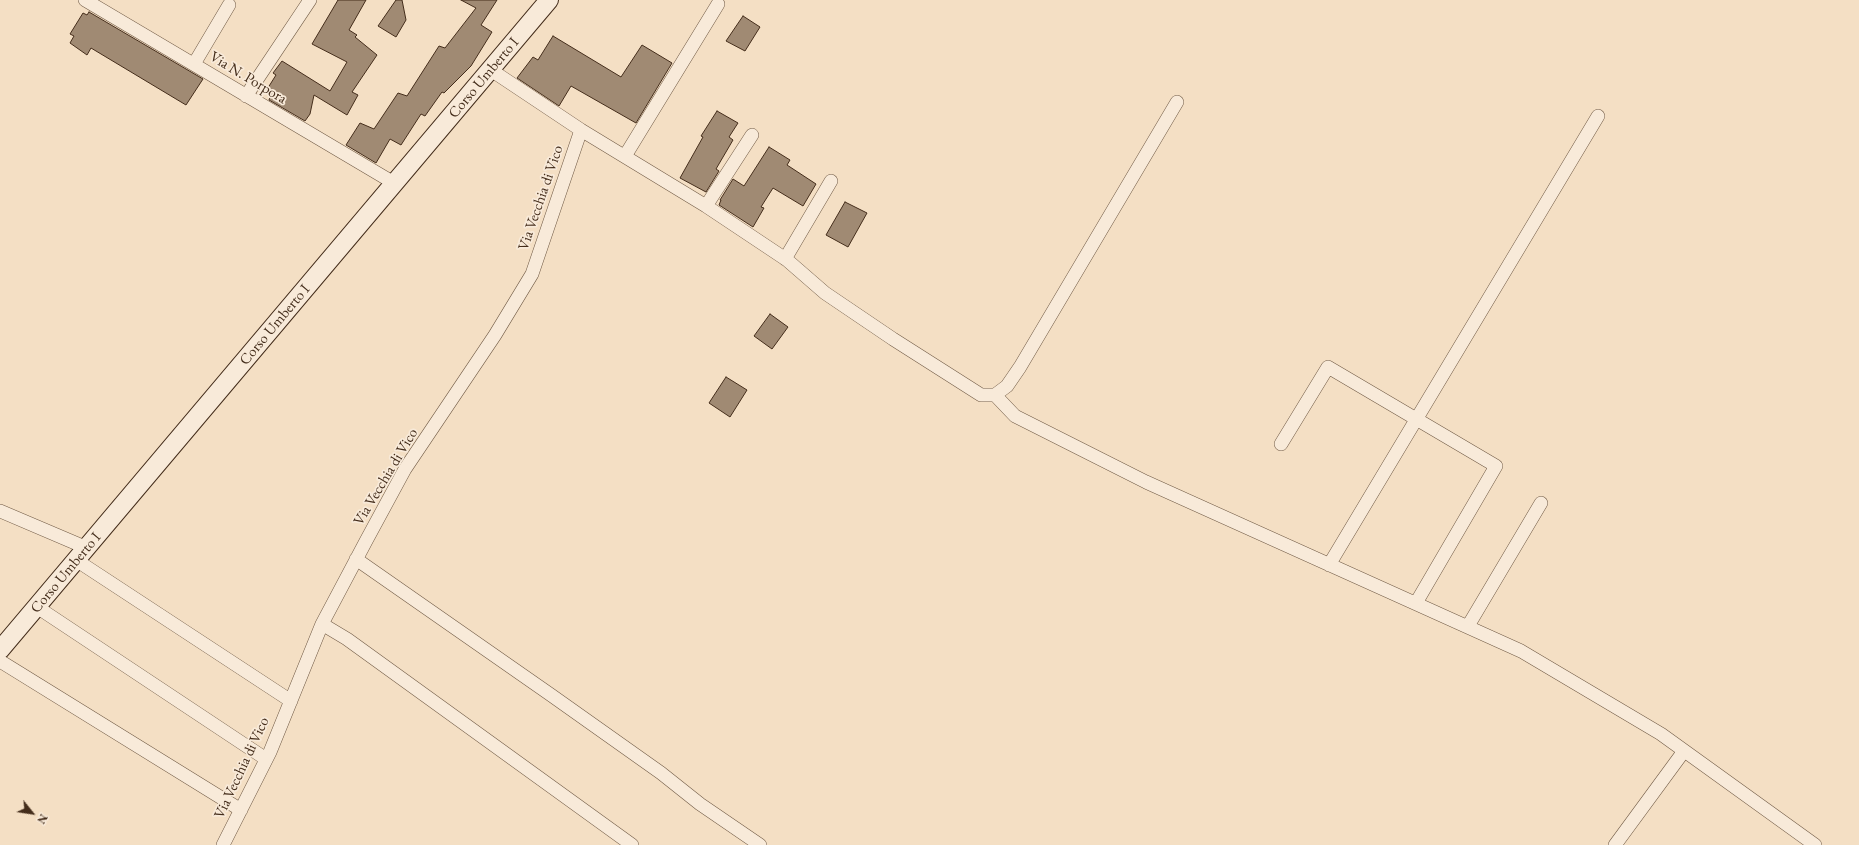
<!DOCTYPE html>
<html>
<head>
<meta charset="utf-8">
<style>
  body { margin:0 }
  #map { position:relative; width:1859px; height:845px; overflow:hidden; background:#f4dfc4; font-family:"EB Garamond",serif }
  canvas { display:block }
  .north { position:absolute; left:12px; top:793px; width:40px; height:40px; -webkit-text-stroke:3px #f8ead9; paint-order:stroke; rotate:120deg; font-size:11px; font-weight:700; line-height:16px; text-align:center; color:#442d1b }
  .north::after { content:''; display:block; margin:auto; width:14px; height:18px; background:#442d1b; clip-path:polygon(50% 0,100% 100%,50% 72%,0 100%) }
</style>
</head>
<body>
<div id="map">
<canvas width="1859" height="845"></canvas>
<div class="north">N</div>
</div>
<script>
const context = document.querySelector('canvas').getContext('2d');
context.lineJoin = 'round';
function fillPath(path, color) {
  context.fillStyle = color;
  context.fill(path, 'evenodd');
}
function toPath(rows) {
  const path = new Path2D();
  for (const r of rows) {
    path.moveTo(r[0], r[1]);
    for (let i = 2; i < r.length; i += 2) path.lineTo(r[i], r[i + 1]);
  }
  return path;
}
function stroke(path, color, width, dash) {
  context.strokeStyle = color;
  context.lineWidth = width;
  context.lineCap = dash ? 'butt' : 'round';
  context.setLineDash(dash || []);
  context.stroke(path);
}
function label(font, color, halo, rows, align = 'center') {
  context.font = font + ' "EB Garamond",serif';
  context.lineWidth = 3.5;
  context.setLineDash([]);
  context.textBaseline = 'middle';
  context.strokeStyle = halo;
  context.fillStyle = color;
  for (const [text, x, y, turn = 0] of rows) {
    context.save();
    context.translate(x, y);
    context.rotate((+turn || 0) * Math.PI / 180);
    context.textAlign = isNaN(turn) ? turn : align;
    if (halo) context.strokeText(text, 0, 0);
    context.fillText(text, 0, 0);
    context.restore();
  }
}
const building = toPath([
  [338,0,366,0,349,30,357,35,355,37,377,55,352,92,358,95,347,115,314,95,310,114,305,121,269,100,271,94,266,91,276,75,273,73,282,61,330,91,347,62,312,44,338,0],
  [396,0,402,0,406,20,396,37,378,26,396,0],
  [461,0,497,0,481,25,492,32,471,66,444,93,442,92,425,116,421,114,401,145,390,139,376,163,346,145,360,123,374,129,398,93,407,96,439,46,445,48,476,8,461,0],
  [89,12,203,79,186,105,91,48,87,55,70,43,74,36,70,34,83,13,87,15,89,12],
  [743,16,760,27,745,51,726,41,743,16],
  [553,36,621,77,642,45,672,63,636,123,571,86,559,106,517,78,533,57,538,60,553,36],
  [717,111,738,123,729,137,733,140,716,169,719,171,706,192,680,178,703,137,701,136,717,111],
  [769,147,790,160,787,165,816,184,803,206,773,188,761,207,764,208,753,227,719,205,721,200,720,200,733,179,744,186,769,147],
  [845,202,867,213,848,247,826,235,845,202],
  [770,314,788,327,772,349,754,336,770,314],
  [726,377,747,390,730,417,709,403,726,377]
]);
fillPath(building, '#a08a73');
stroke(building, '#442d1b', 1);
const street = toPath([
  [85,0,394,183],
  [194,64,229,5],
  [491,70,581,130,706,206,787,260,825,293,893,339,981,395,995,395,1007,386,1020,367,1177,102],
  [246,96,310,0],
  [625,156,718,4],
  [706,206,752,135],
  [785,259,831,181],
  [995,395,1015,416,1146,482,1521,651,1661,734,1815,845],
  [1281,444,1328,367,1496,466,1416,603],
  [0,511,87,548],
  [356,559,551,695,661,773,700,804,760,845],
  [76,560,291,701],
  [1329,565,1598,116],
  [37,607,266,759],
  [322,624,347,639,632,845],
  [1468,626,1541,503],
  [0,661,241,810],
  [223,845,270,752,322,624,366,541,405,469,495,335,532,274,581,130],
  [1615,845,1684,751]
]);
const secondary = toPath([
  [0,650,549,0]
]);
stroke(street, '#705a45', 14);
stroke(secondary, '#442d1b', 20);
stroke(street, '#f8ead9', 13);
stroke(secondary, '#f8ead9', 18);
label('15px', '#442d1b', '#f8ead9', [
  ["Via N. Porpora",248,78,31],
  ["Corso Umberto I",484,78,-50],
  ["Via Vecchia di Vico",541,198,-71],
  ["Corso Umberto I",275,325,-50],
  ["Via Vecchia di Vico",386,477,-59],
  ["Corso Umberto I",66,573,-50],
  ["Via Vecchia di Vico",242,768,-65]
]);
</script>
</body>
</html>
